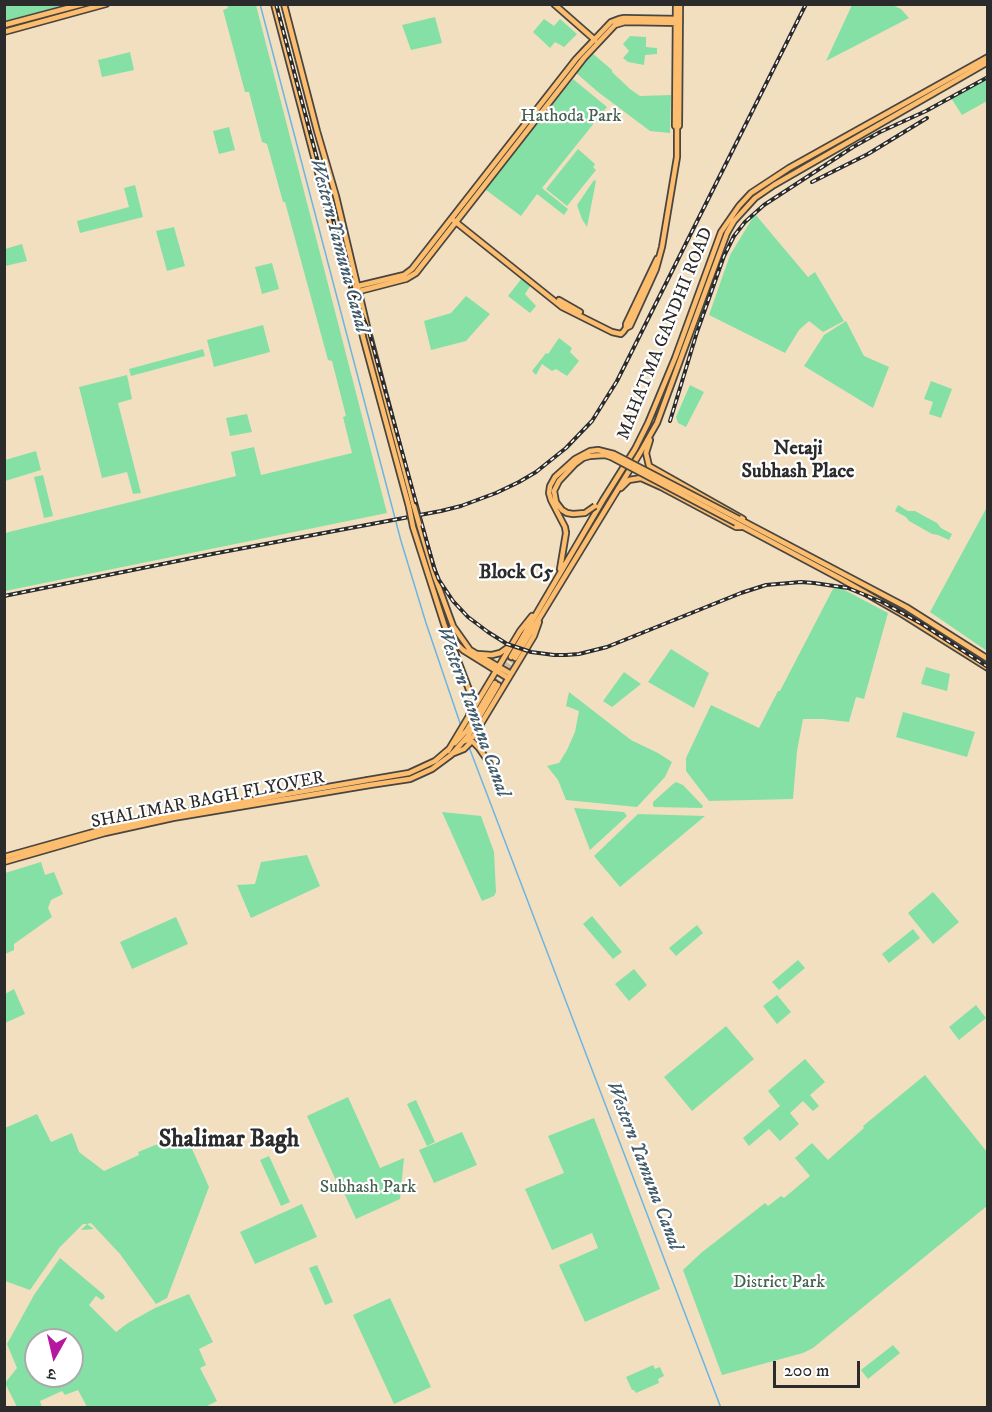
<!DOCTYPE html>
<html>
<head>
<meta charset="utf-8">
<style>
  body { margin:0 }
  #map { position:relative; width:992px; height:1412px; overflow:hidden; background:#f2dfc0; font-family:"IM FELL DW Pica","Noto Serif Devanagari",serif }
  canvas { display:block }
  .frame { position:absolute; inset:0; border:6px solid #2b2b2b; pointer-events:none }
  .north { position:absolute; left:24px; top:1328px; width:60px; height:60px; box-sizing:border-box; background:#fff; border:2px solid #aaa; border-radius:50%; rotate:188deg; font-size:16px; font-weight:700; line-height:24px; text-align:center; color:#2b2b2b }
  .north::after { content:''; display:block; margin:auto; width:21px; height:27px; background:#b5179e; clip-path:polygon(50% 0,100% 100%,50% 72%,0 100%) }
  .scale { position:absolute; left:773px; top:1361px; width:87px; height:27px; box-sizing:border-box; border:3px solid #2b2b2b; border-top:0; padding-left:8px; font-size:18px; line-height:21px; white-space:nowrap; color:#2b2b2b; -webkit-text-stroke:4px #fff; paint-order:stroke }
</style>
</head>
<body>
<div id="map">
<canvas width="992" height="1412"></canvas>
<div class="frame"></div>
<div class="north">उ</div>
<div class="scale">200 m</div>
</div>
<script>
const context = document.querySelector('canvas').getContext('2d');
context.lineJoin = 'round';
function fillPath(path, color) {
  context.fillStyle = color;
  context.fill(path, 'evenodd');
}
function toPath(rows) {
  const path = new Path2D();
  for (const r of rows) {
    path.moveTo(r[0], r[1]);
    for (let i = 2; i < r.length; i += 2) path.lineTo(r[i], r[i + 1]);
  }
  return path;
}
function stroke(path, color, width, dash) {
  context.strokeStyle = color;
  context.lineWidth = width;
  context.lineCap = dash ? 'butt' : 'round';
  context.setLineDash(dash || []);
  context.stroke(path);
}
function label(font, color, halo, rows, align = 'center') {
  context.font = font + ' "IM FELL DW Pica",serif';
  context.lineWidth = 4.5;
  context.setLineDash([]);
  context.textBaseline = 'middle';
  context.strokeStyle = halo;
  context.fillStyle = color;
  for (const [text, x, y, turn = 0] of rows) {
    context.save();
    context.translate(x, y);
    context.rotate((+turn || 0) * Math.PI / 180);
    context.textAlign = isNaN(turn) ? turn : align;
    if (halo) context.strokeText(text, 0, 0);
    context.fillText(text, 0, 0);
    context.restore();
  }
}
fillPath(toPath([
  [5,4,65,4,65,5,5,21],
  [227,5,256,5,387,513,5,591,5,533,236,476,231,452,254,447,261,475,352,453,343,417,346,416,332,361,328,360,285,202,283,202,267,144,262,142,249,92,245,92,223,10,228,8],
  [852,5,892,5,901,9,909,18,826,61],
  [435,17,442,43,411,50,402,25],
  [544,19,554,26,560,19,577,34,564,47,555,42,550,48,533,32],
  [630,36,646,37,646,47,657,48,657,54,645,55,644,65,628,62,623,58,629,51,623,44],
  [130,52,134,70,102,77,98,60],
  [591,52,612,70,612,72,630,89,640,96,671,95,670,133,650,131,598,92,575,72],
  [987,78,987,101,962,115,951,98],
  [573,79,607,107,542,188,568,209,564,215,537,194,521,216,486,190,503,166],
  [229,127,235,150,219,154,213,131],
  [578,149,595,164,593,167,596,170,567,206,546,189],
  [594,180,596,181,587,227,582,219,577,205],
  [135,185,143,217,80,233,77,221,129,207,124,188],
  [755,214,808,277,815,272,844,321,823,332,809,321,799,330,785,353,709,315,730,255],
  [174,227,185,266,167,271,156,231],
  [22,244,27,261,5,266,5,249],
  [272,263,279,289,262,294,255,267],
  [522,278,531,285,525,294,536,306,530,313,508,296],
  [466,296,490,314,466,341,431,350,424,321,451,313],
  [846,321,864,356,889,367,873,408,804,366,824,335],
  [263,325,270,352,214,367,207,340],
  [559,338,572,348,570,352,579,361,567,376,556,369,552,371,542,364,536,375,532,371,546,353,548,354],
  [203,349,205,356,131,376,129,369],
  [127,375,132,399,118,403,141,493,133,494,127,472,102,478,79,387],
  [931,381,952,389,941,418,929,414,933,402,924,399],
  [690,385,704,392,686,427,678,423,676,417],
  [247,414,252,432,230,436,226,418],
  [36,451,41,470,5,481,5,460],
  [43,475,53,516,44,518,34,477],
  [898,505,908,511,915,511,937,523,941,528,952,534,949,540,938,535,932,534,909,521,906,517,895,511],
  [987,507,987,651,930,612],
  [835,585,888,613,864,699,856,697,849,722,823,719,803,719,797,751,793,799,709,801,686,771,686,758,711,705,759,728,778,691,780,691],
  [671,649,709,673,694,708,648,682],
  [926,667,950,674,947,691,921,684],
  [624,672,641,684,612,707,603,701],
  [569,692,631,740,658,753,672,762,665,777,637,807,566,800,558,780,547,766,559,763,567,750,575,732,579,711,566,706],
  [903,712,975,732,967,757,896,737],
  [676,782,683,785,703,806,702,808,654,807,653,806,653,802,673,784],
  [574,808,624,812,627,816,590,850],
  [442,812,481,816,494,852,496,892,494,896,482,901],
  [638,814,705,816,620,887,594,856],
  [307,855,320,886,251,918,237,885,255,884,261,862],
  [41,862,45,875,54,872,63,894,51,900,48,908,52,917,14,944,14,950,5,954,5,873],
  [933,892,959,922,933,944,908,913],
  [592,916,622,952,613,959,583,924],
  [176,917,188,944,132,969,120,942],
  [697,925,703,933,676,956,669,948],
  [913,929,920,938,889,963,882,954],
  [798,960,805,968,779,990,772,982],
  [634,969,647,985,629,1001,615,984],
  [14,989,25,1014,5,1023,5,994],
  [777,995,791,1012,777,1024,763,1006],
  [976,1005,986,1018,959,1040,949,1027],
  [726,1026,754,1059,692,1111,664,1077],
  [805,1059,825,1082,810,1095,819,1106,813,1111,803,1101,790,1113,799,1124,780,1141,769,1129,749,1146,743,1138,780,1106,768,1091],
  [925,1075,987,1152,987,1206,813,1348,803,1353,722,1375,683,1270,701,1253,765,1203,768,1206,781,1196,784,1198,810,1176,795,1158,812,1143,828,1160,864,1128,863,1126],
  [348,1097,380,1168,404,1158,400,1199,356,1219,340,1184,338,1185,307,1116],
  [416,1100,435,1142,427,1146,407,1104],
  [37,1114,51,1142,72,1133,79,1152,104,1171,139,1155,138,1152,185,1133,209,1187,167,1298,156,1304,120,1254,91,1223,87,1224,94,1229,81,1230,87,1224,83,1224,60,1247,30,1290,5,1281,5,1128],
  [594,1118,660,1289,585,1322,559,1265,598,1248,592,1233,552,1250,525,1189,564,1173,548,1136],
  [462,1132,477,1165,434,1183,419,1150],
  [269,1156,290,1202,281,1206,260,1160],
  [302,1204,317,1237,255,1264,240,1232],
  [60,1258,103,1294,105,1297,102,1300,96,1296,89,1305,116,1332,128,1323,155,1308,189,1294,213,1342,199,1349,206,1365,200,1368,217,1401,203,1408,87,1407,78,1390,65,1395,62,1391,40,1401,42,1407,17,1407,5,1383,17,1368,7,1344,34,1295],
  [36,1340,72,1340,72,1376,36,1376],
  [317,1265,333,1302,325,1305,309,1268],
  [390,1298,431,1387,394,1404,353,1315],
  [893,1345,900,1353,868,1379,861,1370],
  [653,1365,655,1369,660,1367,664,1376,658,1379,659,1383,636,1393,634,1390,632,1390,626,1377]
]), '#85e0a5');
stroke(toPath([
  [260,4,401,541,426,623,461,726],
  [469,747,721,1408]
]), '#6bb5e3', 1.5);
stroke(toPath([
  [495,683,511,657],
  [498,685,515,658]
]), '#cabba2', 4.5, [4.5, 2]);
const major = toPath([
  [274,4,337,245,352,287,363,337,409,507],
  [284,4,317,131,336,196,369,335,414,506],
  [554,4,595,40],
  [676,4,675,126,677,128],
  [4,25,83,4],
  [4,32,106,4],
  [452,219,562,307,612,332,621,334,623,332,626,328,630,326,656,269,662,247,677,157,677,128,679,126,680,4],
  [354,287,404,275,412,269,576,59,611,22,619,19,624,18,680,19],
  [356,292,406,279,416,273,584,58,615,25,625,22,680,23],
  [559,300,580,312],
  [626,328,626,324,657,259],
  [650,440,646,453,649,466,743,519],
  [621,488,629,480,641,478,661,487,736,527,741,527],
  [739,519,906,607,988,659],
  [736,523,841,579,902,614,988,668],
  [419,524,435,577,453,626,470,650,511,674],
  [413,527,444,624,471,695,472,706,469,716],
  [560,569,566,533],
  [452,639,463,650,508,678],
  [478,654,492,655,500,653,510,646],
  [511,657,603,500,635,449,648,423,675,358,721,232,739,206,751,193,789,168,988,57],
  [515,658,640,453,657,423,727,233,734,221,755,198,774,185,988,62],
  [465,741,473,737,534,636,539,622],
  [455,743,467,730,495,683],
  [448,751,520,631,532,616],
  [454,753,464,749,471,742,473,742,479,748,490,764],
  [368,780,409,773,435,761,449,749],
  [370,785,410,779,432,769,451,755,468,736,498,685]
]);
stroke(major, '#494641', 8);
stroke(major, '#fcbd6f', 4.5);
const rail = toPath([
  [276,4,352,291,369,332,434,568,439,580,453,601,468,617,488,632,507,644,531,652,554,655,566,655,579,654,607,647,741,593,766,585,801,582,814,583,848,588,882,602,922,624,988,667],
  [812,182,868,154,927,118],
  [670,421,697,332,724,256,734,236,745,222,764,205,853,147,880,132,926,111,988,77],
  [4,596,212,554,441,511,461,506,496,493,519,482,536,472,566,448,592,421,617,381,806,4]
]);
stroke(rail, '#2b2b2b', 4);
stroke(rail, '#fff', 1.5, [4.5]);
const majorBridge = toPath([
  [414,506,419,524],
  [595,506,585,513,573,514,567,513,562,510,556,502,554,491,559,481,575,464,583,458,590,456,605,455,611,457,736,523],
  [409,507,413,527],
  [566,533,565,527,551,500,549,493,550,486,555,477,575,459,590,451,598,450,614,454,739,519],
  [4,857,104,829,172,814,368,780],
  [4,862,105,833,173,818,370,785]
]);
stroke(majorBridge, '#494641', 8, []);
stroke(majorBridge, '#fcbd6f', 4.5);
label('18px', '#466150', '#fff', [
  ["Hathoda Park",571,117],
  ["Subhash Park",368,1188],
  ["District Park",779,1283]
]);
label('18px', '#2b2b2b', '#fff', [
  ["MAHATMA GANDHI ROAD",666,334,-68],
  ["SHALIMAR BAGH FLYOVER",208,801,-11]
]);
label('italic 20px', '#415b6b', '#fff', [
  ["Western Yamuna Canal",338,246,75],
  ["Western Yamuna Canal",472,712,70],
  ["Western Yamuna Canal",643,1166,69]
]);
label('bold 20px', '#2b2b2b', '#fff', [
  ["Netaji",798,450],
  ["Subhash Place",798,473],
  ["Block C5",516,574]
]);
label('bold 24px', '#2b2b2b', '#fff', [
  ["Shalimar Bagh",229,1141]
]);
</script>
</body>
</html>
